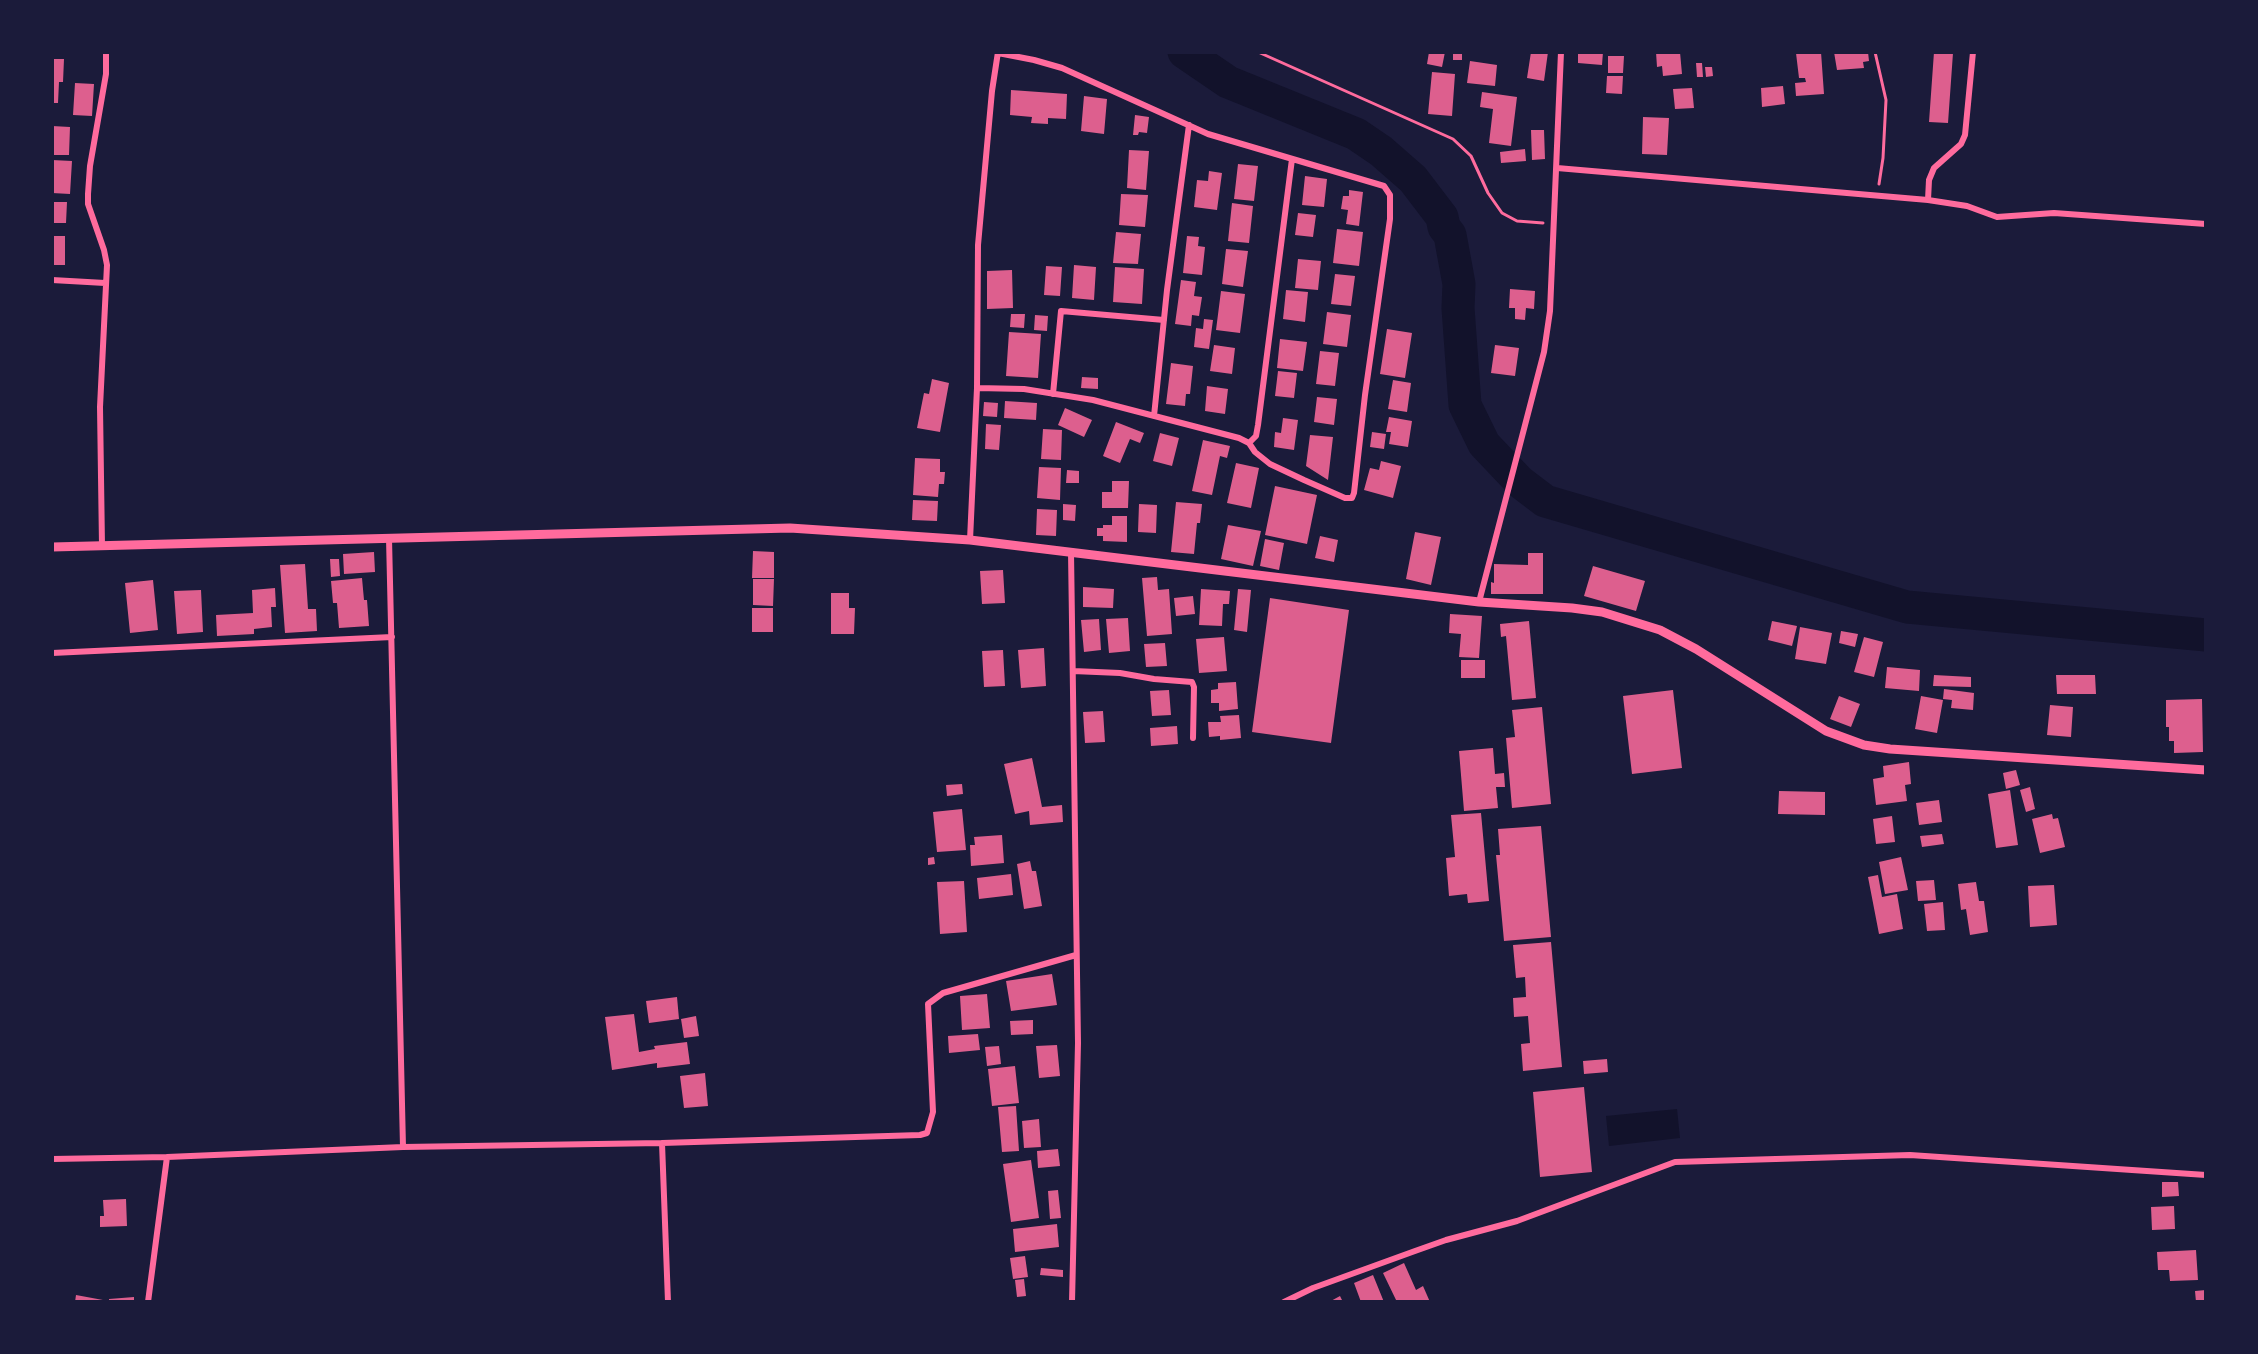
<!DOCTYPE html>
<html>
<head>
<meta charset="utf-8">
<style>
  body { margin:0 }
  #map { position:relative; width:2258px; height:1354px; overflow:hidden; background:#1b1b3a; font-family:"Exo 2",sans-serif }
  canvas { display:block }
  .frame { position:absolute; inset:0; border:54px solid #1b1b3a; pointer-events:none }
</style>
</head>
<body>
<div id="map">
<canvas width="2258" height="1354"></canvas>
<div class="frame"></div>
</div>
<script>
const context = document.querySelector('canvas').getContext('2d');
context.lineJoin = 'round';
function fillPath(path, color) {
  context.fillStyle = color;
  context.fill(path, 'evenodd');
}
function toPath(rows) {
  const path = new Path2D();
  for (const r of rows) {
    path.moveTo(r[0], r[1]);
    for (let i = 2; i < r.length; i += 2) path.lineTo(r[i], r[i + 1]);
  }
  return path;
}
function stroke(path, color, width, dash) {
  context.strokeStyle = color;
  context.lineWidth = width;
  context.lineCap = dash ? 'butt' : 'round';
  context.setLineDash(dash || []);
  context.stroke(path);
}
fillPath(toPath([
  [1677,1109,1680,1138,1609,1146,1606,1116]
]), '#12122b');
stroke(toPath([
  [1184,52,1228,82,1356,134,1381,151,1413,179,1442,217,1444,227,1450,235,1459,284,1458,308,1465,405,1484,444,1520,482,1545,501,1907,607,2206,635]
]), '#12122b', 33);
fillPath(toPath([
  [1429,52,1445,52,1442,67,1427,64],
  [1453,52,1462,52,1462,60,1453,60],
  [1531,52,1548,52,1544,81,1527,78],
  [1578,52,1603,52,1602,65,1578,63],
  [1656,52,1680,52,1682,74,1663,76,1662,66,1657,67],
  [1821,52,1824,94,1796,96,1795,83,1806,82,1805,78,1799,78,1796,53],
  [1834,52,1868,52,1869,61,1863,62,1864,68,1837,70],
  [1934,52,1953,53,1948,123,1929,122],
  [1608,56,1624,56,1623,73,1608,73],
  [52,59,64,59,63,82,59,82,58,103,52,103],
  [1470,61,1497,65,1495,86,1467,83],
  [1696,63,1702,63,1703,77,1697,77],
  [1705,67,1712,67,1713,76,1706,77],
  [1432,72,1455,74,1452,116,1428,114],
  [1607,76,1623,76,1622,94,1606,93],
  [75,83,94,84,92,116,73,115],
  [1783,86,1785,104,1762,107,1761,88],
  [1692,88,1694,108,1675,109,1673,89],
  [1011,90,1067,94,1066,119,1048,118,1048,124,1031,123,1032,117,1010,115],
  [1482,92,1517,97,1511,146,1489,143,1493,109,1480,107],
  [1084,96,1107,99,1104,134,1081,131],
  [1135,115,1149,117,1147,133,1139,132,1138,135,1133,135],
  [1643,117,1669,118,1667,155,1642,154],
  [52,126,70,127,69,155,52,155],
  [1531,130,1544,130,1545,159,1532,160],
  [1525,149,1526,161,1501,163,1500,152],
  [1129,150,1149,151,1146,190,1127,188],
  [52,160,72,161,70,194,52,193],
  [1238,164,1258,166,1254,201,1234,199],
  [1209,171,1222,173,1217,210,1194,207,1197,180,1208,181],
  [1305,176,1327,179,1324,207,1302,205],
  [1349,190,1363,192,1359,226,1346,224,1348,210,1341,209,1343,196,1349,196],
  [1121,194,1148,195,1145,227,1119,225],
  [52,202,67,202,66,223,52,223],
  [1232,203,1253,206,1249,243,1228,241],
  [1298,213,1316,215,1313,237,1295,235],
  [1337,229,1363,232,1359,266,1333,263],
  [1116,232,1141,234,1138,264,1113,263],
  [52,236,65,236,65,265,52,265],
  [1187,236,1199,237,1198,246,1205,247,1202,275,1183,273],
  [1226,249,1248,251,1243,287,1222,284],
  [1298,259,1321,261,1318,290,1295,288],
  [1074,265,1096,267,1094,300,1072,298],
  [1046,266,1062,267,1060,296,1044,295],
  [1115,267,1144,269,1142,304,1113,302],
  [1012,270,1013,308,987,309,987,271],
  [1335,274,1355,276,1351,306,1331,304],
  [1181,280,1196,282,1194,296,1202,297,1199,316,1192,315,1191,326,1175,324],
  [1510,289,1535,291,1534,309,1526,308,1525,320,1515,319,1515,308,1509,308],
  [1286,290,1308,292,1305,322,1283,319],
  [1221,291,1245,294,1240,333,1216,330],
  [1327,312,1351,315,1347,347,1323,344],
  [1011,314,1025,314,1024,328,1010,327],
  [1035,315,1048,316,1047,331,1034,330],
  [1204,319,1213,320,1209,349,1194,347,1196,328,1203,329],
  [1387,329,1412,333,1405,378,1380,374],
  [1009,332,1041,334,1038,378,1006,376],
  [1280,339,1307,342,1303,371,1277,368],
  [1214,345,1235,348,1232,374,1210,371],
  [1495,345,1519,348,1515,376,1491,373],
  [1320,351,1339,353,1335,386,1316,384],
  [1171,363,1193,366,1190,394,1186,394,1185,406,1166,404],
  [1278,371,1297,373,1294,398,1275,396],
  [1082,377,1098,378,1098,389,1081,388],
  [932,379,949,383,940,432,917,428,924,393,929,394],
  [1393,380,1411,383,1407,412,1388,409],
  [1207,386,1228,389,1225,414,1205,411],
  [1317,397,1337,399,1334,425,1314,422],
  [1005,401,1037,403,1036,420,1004,418],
  [984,402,998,403,997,417,983,416],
  [1065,408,1092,420,1084,437,1058,425],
  [1389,417,1412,421,1408,447,1389,444,1391,432,1386,432],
  [1283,418,1298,420,1294,450,1274,447,1275,432,1281,433],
  [1116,422,1144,433,1140,443,1130,439,1120,463,1103,456],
  [986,424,1001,425,999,450,985,449],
  [1043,429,1062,430,1061,460,1041,459],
  [1372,432,1386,434,1384,449,1370,447],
  [1160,433,1179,438,1172,466,1153,461],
  [1310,435,1333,437,1328,480,1306,466],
  [1203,440,1230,446,1227,458,1220,456,1212,495,1192,491],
  [915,458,940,459,940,472,945,472,944,484,939,484,938,497,913,495],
  [1381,461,1401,466,1393,498,1364,490,1370,468,1379,470],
  [1236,463,1259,468,1251,508,1227,503],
  [1039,467,1061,468,1060,500,1037,498],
  [1067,470,1079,471,1079,483,1066,483],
  [1112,481,1129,481,1128,508,1102,508,1102,492,1112,492],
  [1275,486,1317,495,1307,544,1265,535],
  [913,500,938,501,937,521,912,520],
  [1176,502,1202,504,1200,523,1197,523,1194,554,1171,552],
  [1063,504,1076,505,1075,521,1063,520],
  [1139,504,1157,505,1156,533,1138,532],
  [1037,509,1057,510,1056,536,1036,535],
  [1112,516,1127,516,1127,542,1103,541,1103,536,1097,536,1097,528,1103,528,1103,525,1112,525],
  [1228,525,1261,531,1253,566,1221,559],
  [1415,532,1441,537,1431,585,1406,579],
  [1320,536,1338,540,1334,562,1315,558],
  [1265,539,1284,543,1279,570,1260,566],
  [753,551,774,552,774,578,752,578],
  [374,552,375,572,344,574,343,554],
  [1528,553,1543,553,1543,594,1491,594,1491,582,1494,583,1494,564,1528,565],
  [330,559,339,559,340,576,331,577],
  [305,564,308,609,316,609,317,631,285,633,280,565],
  [1593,566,1645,581,1636,611,1584,596],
  [1003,570,1005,603,982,604,980,571],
  [1157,577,1158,590,1169,589,1172,634,1147,636,1142,578],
  [362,578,364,600,367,600,369,626,339,628,337,603,333,603,331,581],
  [753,579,774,579,773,606,753,605],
  [153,580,158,630,130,633,125,583],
  [1083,587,1114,589,1113,608,1083,607],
  [275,588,276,607,271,607,272,627,254,629,254,634,217,636,216,615,253,613,252,590],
  [1201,589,1230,591,1229,604,1223,604,1222,626,1199,625],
  [1238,589,1251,590,1247,632,1234,630],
  [201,590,203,632,177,634,174,591],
  [831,593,849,593,849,608,855,608,854,634,831,634],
  [1193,596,1195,614,1176,616,1174,598],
  [1270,598,1349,610,1331,743,1252,732],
  [752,608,773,608,773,632,752,632],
  [1450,614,1482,616,1479,658,1459,657,1461,634,1449,633],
  [1128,618,1130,651,1109,653,1106,619],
  [1099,619,1101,650,1084,652,1081,620],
  [1529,621,1536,698,1512,700,1506,636,1501,637,1500,624],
  [1772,621,1797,626,1792,646,1768,640],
  [1800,627,1832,633,1826,664,1795,659],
  [1841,631,1858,634,1855,647,1839,643],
  [1224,637,1227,671,1199,673,1196,639],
  [1864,637,1883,642,1874,677,1854,672],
  [1165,643,1167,666,1146,667,1144,644],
  [1044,648,1046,686,1021,688,1018,650],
  [1003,650,1005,686,984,687,982,651],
  [1461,660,1485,660,1485,678,1461,678],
  [1887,667,1920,670,1919,691,1885,688],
  [1934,675,1971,677,1971,687,1933,686],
  [2056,675,2095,675,2096,694,2057,694],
  [1236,682,1238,709,1219,711,1219,703,1211,703,1211,690,1218,689,1218,683],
  [1944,689,1974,693,1973,710,1951,708,1952,700,1943,699],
  [1169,690,1171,715,1152,716,1150,691],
  [1673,690,1682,768,1632,774,1623,696],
  [1839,696,1860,704,1851,727,1830,719],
  [1921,696,1943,700,1937,733,1915,729],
  [2202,699,2203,752,2174,753,2174,741,2169,741,2169,727,2166,727,2166,700],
  [2050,705,2073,707,2071,737,2047,735],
  [1542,707,1551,804,1512,808,1506,738,1515,737,1512,710],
  [1103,711,1105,742,1085,743,1083,712],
  [1239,715,1241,738,1220,740,1220,736,1209,737,1208,722,1221,722,1220,716],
  [1177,726,1178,744,1151,746,1150,728],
  [1493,748,1495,774,1504,773,1505,787,1496,787,1498,808,1464,811,1459,751],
  [1032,758,1042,807,1062,805,1063,822,1030,825,1029,811,1015,814,1004,764],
  [1909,762,1911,784,1905,785,1907,801,1876,805,1873,779,1884,777,1883,766],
  [2016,770,2020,785,2006,789,2003,773],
  [962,784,963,794,947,796,946,785],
  [2030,787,2035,809,2026,812,2020,790],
  [2010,790,2018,845,1996,848,1988,794],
  [1779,791,1825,792,1825,815,1778,814],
  [1939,800,1942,822,1919,825,1916,803],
  [962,809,966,850,937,852,933,812],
  [1481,813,1489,901,1468,903,1467,894,1449,896,1446,858,1455,857,1451,815],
  [2052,814,2053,819,2058,818,2065,847,2040,853,2032,819],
  [1892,816,1895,842,1876,844,1873,819],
  [1541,826,1551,937,1504,941,1496,855,1500,855,1498,829],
  [1942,834,1944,844,1922,847,1920,836],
  [1002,835,1004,863,971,866,970,845,975,845,974,837],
  [934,857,935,864,928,865,928,858],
  [1901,857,1908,890,1885,894,1879,862],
  [1030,861,1032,871,1036,871,1042,906,1024,909,1017,864],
  [1011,874,1013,895,979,899,977,878],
  [1878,875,1882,897,1897,894,1903,929,1879,934,1868,877],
  [1934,880,1936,900,1918,901,1916,881],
  [964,881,967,932,940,934,937,882],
  [1976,882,1979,901,1984,901,1988,932,1970,935,1966,909,1961,910,1958,884],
  [2054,885,2057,925,2030,927,2028,886],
  [1943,902,1945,930,1927,931,1924,904],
  [1551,942,1562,1067,1523,1071,1521,1044,1530,1043,1528,1016,1514,1017,1513,998,1526,997,1525,977,1516,978,1513,945],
  [1052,974,1057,1005,1011,1011,1006,981],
  [987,994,990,1028,962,1030,960,996],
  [677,997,679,1019,649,1023,646,1001],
  [634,1014,639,1052,655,1049,654,1046,687,1042,690,1064,657,1068,657,1063,612,1070,605,1017],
  [696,1016,699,1036,684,1038,681,1019],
  [1033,1020,1033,1034,1011,1035,1010,1021],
  [978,1034,980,1050,949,1053,948,1036],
  [1057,1045,1060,1076,1039,1078,1036,1046],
  [999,1046,1001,1064,987,1066,985,1047],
  [1607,1059,1608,1072,1584,1074,1583,1061],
  [1015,1066,1019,1103,992,1106,988,1069],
  [705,1073,708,1106,684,1108,680,1076],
  [1584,1087,1592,1172,1540,1177,1533,1092],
  [1016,1106,1019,1151,1002,1152,998,1107],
  [1039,1119,1041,1147,1024,1148,1022,1121],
  [1058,1149,1060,1166,1038,1168,1037,1151],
  [1031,1160,1039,1218,1011,1222,1003,1164],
  [2162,1182,2178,1182,2179,1196,2162,1197],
  [1058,1190,1061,1218,1050,1219,1048,1191],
  [126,1199,127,1226,100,1227,100,1216,104,1216,103,1200],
  [2174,1206,2175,1229,2152,1230,2151,1207],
  [1057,1224,1059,1247,1015,1252,1013,1229],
  [2196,1250,2198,1280,2170,1281,2169,1270,2158,1270,2157,1252],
  [1025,1256,1028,1277,1013,1279,1010,1258],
  [1404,1263,1416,1290,1423,1286,1430,1302,1397,1302,1383,1273],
  [1041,1268,1063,1270,1063,1277,1040,1275],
  [1373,1275,1384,1302,1361,1302,1354,1283],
  [1024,1279,1026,1296,1017,1297,1015,1280],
  [2206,1290,2206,1302,2196,1302,2195,1291],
  [76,1295,103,1300,103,1302,75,1302],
  [1340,1296,1343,1302,1329,1302],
  [134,1297,134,1302,109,1302,109,1299]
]), '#dd5f8e');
stroke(toPath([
  [1258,52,1453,139,1471,156,1488,193,1502,213,1517,221,1543,223],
  [1875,52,1886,100,1883,158,1879,184]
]), '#ff6b9d', 3);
stroke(toPath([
  [1557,168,1928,200,1967,206,1997,217,2054,213,2206,224],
  [1928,200,1929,180,1934,168,1961,144,1965,135,1973,52],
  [52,280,105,283],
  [977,388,1024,389,1093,400,1239,438,1249,443,1255,452,1270,464,1304,480,1345,498,1352,498,1354,493,1365,395,1390,219,1390,195,1384,186,1208,134,1062,68,1034,60,998,53],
  [1053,394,1061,311,1164,320],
  [1154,416,1167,290,1189,125],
  [1249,443,1256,436,1258,425,1292,159],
  [389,538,403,1147],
  [970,540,977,388,978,245,992,91,998,52],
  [102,546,100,407,107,265,104,250,88,204,88,194,90,166,106,74,106,52],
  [1071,552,1078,1043,1072,1302],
  [1479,602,1544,352,1550,311,1561,52],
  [52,653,392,637],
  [1073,671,1120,673,1154,679,1192,682,1194,687,1193,738],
  [662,1143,668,1302],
  [52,1159,167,1157,403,1147,662,1143,920,1135,927,1133,933,1112,928,1004,943,993,1076,955],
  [148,1302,167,1157],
  [1284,1302,1313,1288,1415,1251,1446,1240,1517,1221,1675,1162,1910,1155,2206,1175]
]), '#ff6b9d', 6);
stroke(toPath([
  [52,547,790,528,970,540,1479,602,1572,608,1602,612,1660,630,1696,649,1826,731,1864,745,1890,749,2206,770]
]), '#ff6b9d', 9);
</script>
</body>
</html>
